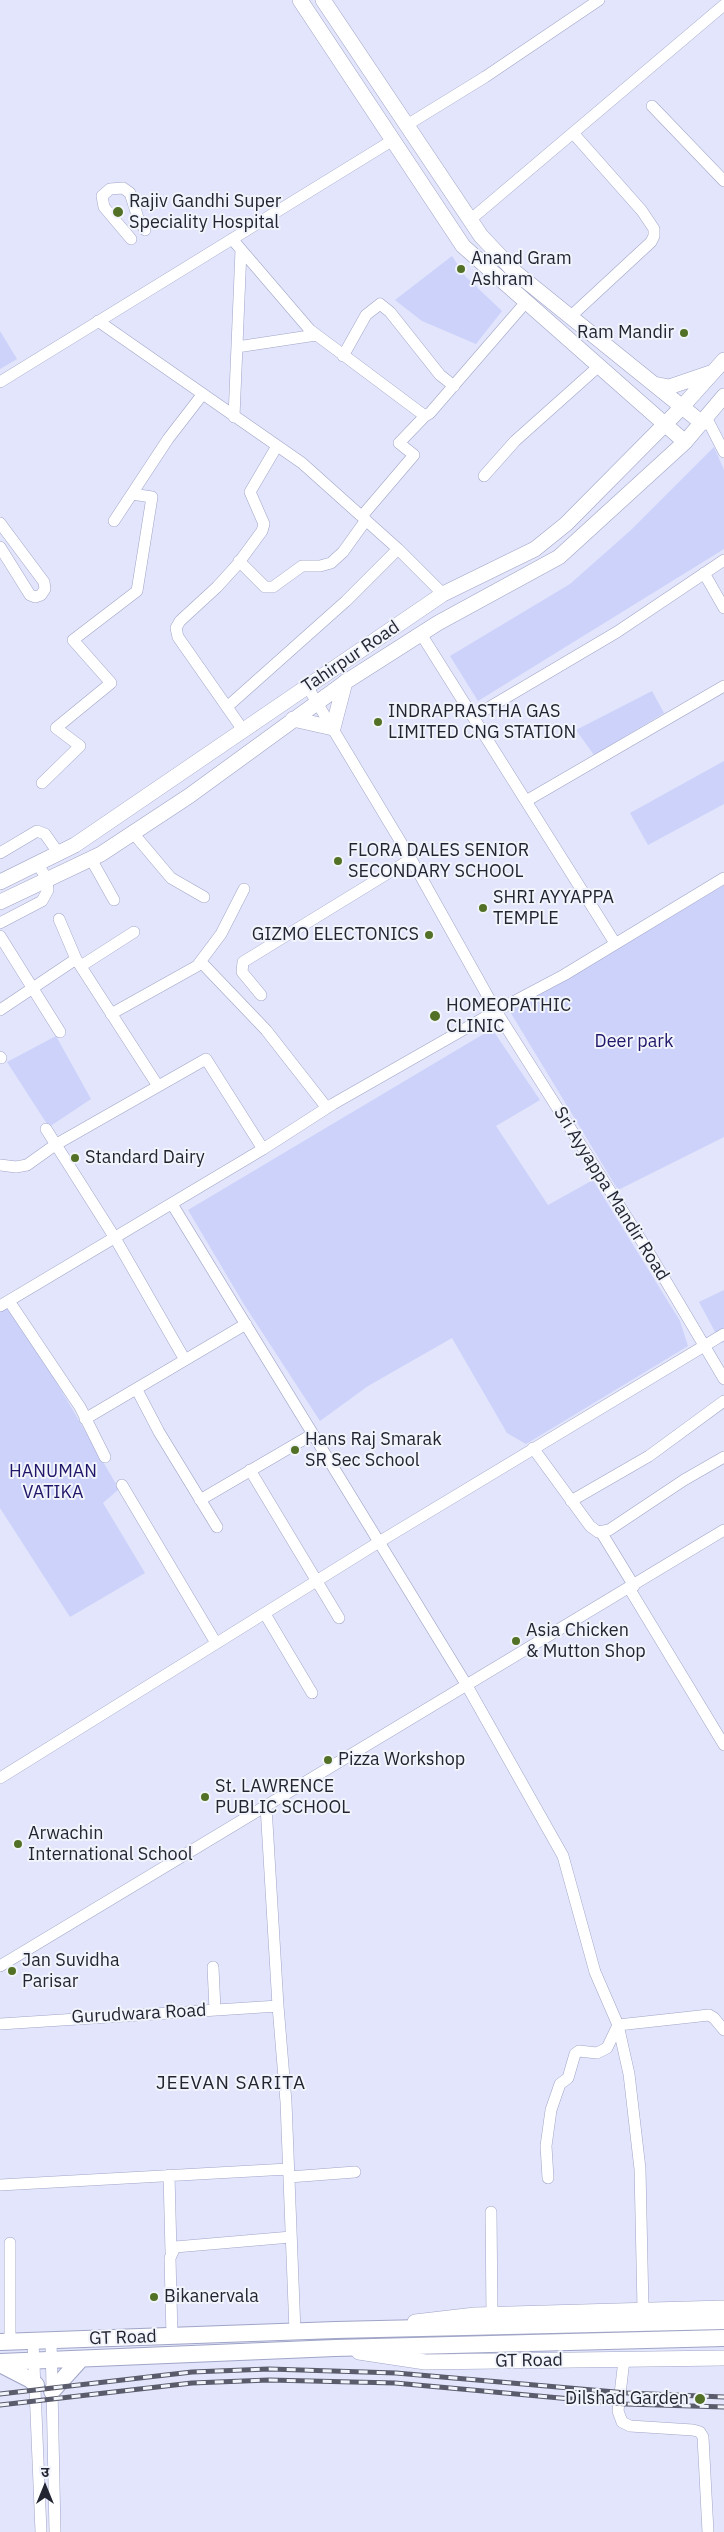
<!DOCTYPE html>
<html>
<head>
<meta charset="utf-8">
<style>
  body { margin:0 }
  #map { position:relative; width:724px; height:2532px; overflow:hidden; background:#e2e5fb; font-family:"IBM Plex Sans","Noto Sans Devanagari",sans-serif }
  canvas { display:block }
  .north { position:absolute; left:20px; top:2462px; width:50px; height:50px; -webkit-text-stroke:4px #f2f4fb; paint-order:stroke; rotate:0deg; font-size:14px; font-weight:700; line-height:20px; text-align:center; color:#232532 }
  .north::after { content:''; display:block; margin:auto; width:18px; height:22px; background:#232532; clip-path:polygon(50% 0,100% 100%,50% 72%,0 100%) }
</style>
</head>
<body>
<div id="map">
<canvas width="724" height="2532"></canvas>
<div class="north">उ</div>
</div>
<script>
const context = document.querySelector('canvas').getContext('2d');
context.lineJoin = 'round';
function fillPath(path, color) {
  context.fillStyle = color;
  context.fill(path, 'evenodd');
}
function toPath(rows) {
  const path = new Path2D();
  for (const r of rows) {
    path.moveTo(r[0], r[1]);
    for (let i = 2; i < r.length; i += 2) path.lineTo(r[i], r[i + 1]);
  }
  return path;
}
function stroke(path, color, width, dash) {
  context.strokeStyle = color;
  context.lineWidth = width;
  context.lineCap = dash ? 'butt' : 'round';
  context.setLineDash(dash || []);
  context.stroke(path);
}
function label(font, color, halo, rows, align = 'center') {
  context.font = font + ' "IBM Plex Sans",sans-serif';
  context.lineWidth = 4;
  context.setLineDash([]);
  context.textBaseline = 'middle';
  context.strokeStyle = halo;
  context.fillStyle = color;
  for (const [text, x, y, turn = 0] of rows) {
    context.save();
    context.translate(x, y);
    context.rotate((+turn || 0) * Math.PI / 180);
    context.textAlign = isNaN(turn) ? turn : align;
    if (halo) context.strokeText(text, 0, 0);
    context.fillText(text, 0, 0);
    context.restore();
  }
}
fillPath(toPath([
  [452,256,465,276,502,311,476,344,422,321,395,300],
  [0,331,17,359,0,369],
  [714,447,724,470,724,549,478,701,450,656,570,584,631,530],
  [652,691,664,713,594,755,576,730],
  [724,761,724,804,648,845,630,813],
  [724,885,724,1137,618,1190,509,1010],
  [492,1029,540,1100,496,1126,548,1205,593,1180,680,1321,688,1346,526,1444,507,1433,452,1338,368,1386,320,1421,245,1306,188,1210],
  [56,1036,91,1099,49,1127,7,1062],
  [724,1290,724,1342,721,1343,699,1302],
  [9,1301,119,1489,103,1503,145,1573,70,1617,0,1508,0,1307]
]), '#ccd2fa');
const minor = toPath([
  [652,106,724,181],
  [407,125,485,77,599,0],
  [470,220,724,5],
  [131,239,104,207,102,196,110,189,123,188,130,193,138,218,145,230],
  [232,239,310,330,425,416,430,413,526,302],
  [570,317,651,242,654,236,654,229,642,211,573,133],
  [98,321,302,463,398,549,443,594],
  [237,347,316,335],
  [343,356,366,315,380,304,390,312,440,375,454,386],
  [0,382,393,140],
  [234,417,241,250],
  [706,417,724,452],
  [484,476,515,441,599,366],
  [362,516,414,455,399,443,425,416],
  [114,521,168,439,202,395],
  [0,523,44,582,45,589,41,595,35,597,30,595,0,547],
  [239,561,265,587,273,587,302,566,320,566,331,563,343,552,366,520],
  [704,573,724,608],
  [421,634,615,943],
  [307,686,411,859,496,1011,648,1251,724,1379],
  [227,707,346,601,398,549],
  [473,717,617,632,724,560],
  [243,730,178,637,176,628,180,621,217,587,237,565,262,531,264,524,250,492,277,446],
  [42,783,80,746,56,728,111,683,73,640,137,591,152,497,132,494],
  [526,801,724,686],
  [133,833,171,878,204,897],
  [0,853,37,831,45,834,59,854],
  [91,859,114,900],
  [59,919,76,959,158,1086],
  [0,923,42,901,48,890,47,879,37,863],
  [0,936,60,1032],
  [201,962,266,1030,327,1108],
  [81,966,134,932],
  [261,995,242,972,243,962,411,859],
  [0,1010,76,959],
  [111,1014,197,966,221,934,244,889],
  [0,1057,1,1058],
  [46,1129,115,1238,185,1360],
  [0,1165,16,1167,27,1165,55,1145,206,1059,263,1149],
  [172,1204,466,1684,563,1856,595,1972,618,2025,629,2074,640,2169,643,2309],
  [9,1301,80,1407,105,1457],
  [0,1306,263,1149,333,1104,496,1011,564,975,724,878],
  [137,1390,159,1432,217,1527],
  [85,1419,246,1324],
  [533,1448,590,1526,598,1532,609,1530,684,1480,724,1457],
  [250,1470,339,1618],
  [122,1485,216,1643],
  [200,1500,313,1434],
  [571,1501,649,1456,724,1401],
  [601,1532,634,1586],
  [629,1588,724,1745],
  [265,1614,312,1693],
  [0,1778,379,1542,724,1334],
  [266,1806,278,2006,286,2102,295,2332],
  [0,1966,724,1530],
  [213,1967,215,2010],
  [0,2024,278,2006],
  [169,2175,171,2252],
  [289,2177,355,2172],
  [548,2178,546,2146,551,2110,560,2084,568,2078,575,2054,579,2051,597,2053,607,2048,618,2025,709,2015,714,2018,724,2030],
  [0,2185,288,2169],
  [491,2212,492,2315],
  [10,2243,10,2342],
  [172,2336,170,2258,175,2247,291,2237],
  [51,2340,55,2532],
  [33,2341,41,2532],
  [624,2360,618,2411,622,2422,630,2426,693,2430,700,2432,703,2437,708,2532]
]);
const major = toPath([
  [300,0,463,246,685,442],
  [323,0,481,236,515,272,702,423],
  [654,384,669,387,710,373],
  [293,719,333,728,345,682],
  [0,882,75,845,443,594,535,549,566,524,681,408,724,360],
  [0,902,101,854,189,796,347,681,438,623,559,557,685,442,724,396],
  [415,2322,475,2315,724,2308],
  [359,2352,425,2362,724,2358]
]);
const highway = toPath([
  [0,2342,336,2330,724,2321],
  [0,2362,335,2348,724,2338],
  [0,2364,31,2380,36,2385],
  [52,2391,81,2359]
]);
stroke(minor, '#a0a5c7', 12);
stroke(major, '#a0a5c7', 16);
stroke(highway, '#a0a5c7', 18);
stroke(minor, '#fff', 11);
stroke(major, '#fff', 15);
stroke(highway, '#fff', 16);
const rail = toPath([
  [0,2394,192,2372,269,2369,396,2373,627,2393,724,2397],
  [0,2405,192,2383,269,2380,395,2383,626,2404,724,2407]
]);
stroke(rail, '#5a5c6c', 5);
stroke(rail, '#f2f4fb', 3, [9]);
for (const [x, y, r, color] of [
  [118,212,6,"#527126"],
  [461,269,5,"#527126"],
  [684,333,5,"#527126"],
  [378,722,5,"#527126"],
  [338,861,5,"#527126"],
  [483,908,5,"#527126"],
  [429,935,5,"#527126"],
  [435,1016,6,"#527126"],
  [75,1158,5,"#527126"],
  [295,1450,5,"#527126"],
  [516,1641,5,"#527126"],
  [328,1760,5,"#527126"],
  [205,1797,5,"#527126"],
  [18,1844,5,"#527126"],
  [12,1971,5,"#527126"],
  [154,2297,5,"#527126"],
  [700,2399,6,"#527126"]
]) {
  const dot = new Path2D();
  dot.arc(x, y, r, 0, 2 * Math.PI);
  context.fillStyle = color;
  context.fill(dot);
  stroke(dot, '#f2f4fb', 2);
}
label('18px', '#232532', '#f2f4fb', [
  ["Rajiv Gandhi Super",129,202],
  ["Speciality Hospital",129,223],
  ["Anand Gram",471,259],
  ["Ashram",471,280],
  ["Ram Mandir",674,333,"right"],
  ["INDRAPRASTHA GAS",388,712],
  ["LIMITED CNG STATION",388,733],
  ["FLORA DALES SENIOR",348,851],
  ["SECONDARY SCHOOL",348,872],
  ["SHRI AYYAPPA",493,898],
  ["TEMPLE",493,919],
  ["GIZMO ELECTONICS",419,935,"right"],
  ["HOMEOPATHIC",446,1006],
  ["CLINIC",446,1027],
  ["Standard Dairy",85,1158],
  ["Hans Raj Smarak",305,1440],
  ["SR Sec School",305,1461],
  ["Asia Chicken",526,1631],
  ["& Mutton Shop",526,1652],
  ["Pizza Workshop",338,1760],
  ["St. LAWRENCE",215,1787],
  ["PUBLIC SCHOOL",215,1808],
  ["Arwachin",28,1834],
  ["International School",28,1855],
  ["Jan Suvidha",22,1961],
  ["Parisar",22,1982],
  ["Bikanervala",164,2297],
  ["Dilshad Garden",689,2399,"right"]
], 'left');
label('18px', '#232532', '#f2f4fb', [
  ["Tahirpur Road",351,657,-34],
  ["Sri Ayyappa Mandir Road",611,1194,58],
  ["Gurudwara Road",139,2014,-3],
  ["GT Road",123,2338,-2],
  ["GT Road",529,2361,-1]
]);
label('18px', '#21176a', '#f2f4fb', [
  ["Deer park",634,1042],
  ["HANUMAN",53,1472],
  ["VATIKA",53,1493]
]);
context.letterSpacing = '1px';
label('19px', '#232532', '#f2f4fb', [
  ["JEEVAN SARITA",231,2084]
]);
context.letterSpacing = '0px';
</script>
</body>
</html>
